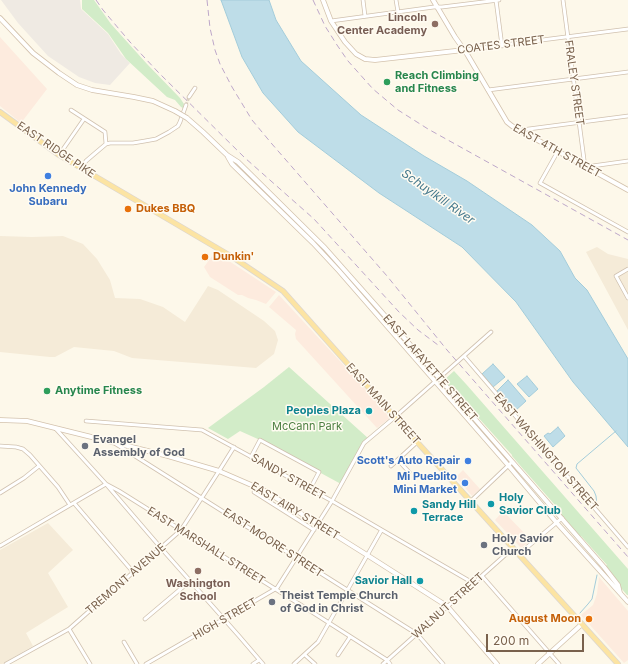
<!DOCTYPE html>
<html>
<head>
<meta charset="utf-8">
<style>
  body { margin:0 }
  #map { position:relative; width:628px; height:664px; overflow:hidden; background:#fdf8ea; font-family:Inter,sans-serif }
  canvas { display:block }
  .scale { position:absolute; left:486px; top:634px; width:98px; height:18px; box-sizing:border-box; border:2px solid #79614c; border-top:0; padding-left:5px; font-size:12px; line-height:14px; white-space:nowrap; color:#79614c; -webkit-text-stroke:3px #fffbf1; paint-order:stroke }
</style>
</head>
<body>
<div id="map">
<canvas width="628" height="664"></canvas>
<div class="scale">200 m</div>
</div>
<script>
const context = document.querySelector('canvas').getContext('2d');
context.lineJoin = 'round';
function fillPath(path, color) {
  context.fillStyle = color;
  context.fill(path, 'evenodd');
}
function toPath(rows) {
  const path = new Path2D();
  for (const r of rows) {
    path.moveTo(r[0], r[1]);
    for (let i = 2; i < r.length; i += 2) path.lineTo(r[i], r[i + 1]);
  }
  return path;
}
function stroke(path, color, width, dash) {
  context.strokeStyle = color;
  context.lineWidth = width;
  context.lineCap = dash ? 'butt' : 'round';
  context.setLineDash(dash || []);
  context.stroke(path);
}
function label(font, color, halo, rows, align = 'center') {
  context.font = font + ' Inter,sans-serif';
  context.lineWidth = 3;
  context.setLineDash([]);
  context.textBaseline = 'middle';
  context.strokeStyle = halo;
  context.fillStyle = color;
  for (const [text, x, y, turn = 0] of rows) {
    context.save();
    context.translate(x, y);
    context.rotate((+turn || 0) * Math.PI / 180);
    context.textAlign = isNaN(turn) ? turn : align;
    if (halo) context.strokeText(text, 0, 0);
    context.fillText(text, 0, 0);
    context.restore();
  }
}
fillPath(toPath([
  [0,236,32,237,63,236,83,244,97,259,110,280,115,298,140,299,163,307,185,322,208,286,218,290,264,321,275,331,278,340,274,354,256,368,132,358,114,351,74,347,55,357,50,357,0,352],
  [597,247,608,254,628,259,628,330,586,252],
  [48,523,73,550,48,573,68,607,26,633,33,646,2,664,0,664,0,550]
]), '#f5ebd8');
fillPath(toPath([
  [0,37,47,89,21,123,0,106],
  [215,252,232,263,276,292,266,304,256,300,248,298,242,295,238,295,210,277,204,267],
  [279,295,362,385,390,418,377,428,296,339,295,334,296,330,269,307],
  [463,470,480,489,472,496,456,477],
  [503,511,531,540,521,548,495,520],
  [599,577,628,611,628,660,624,663,581,615,593,605,597,594]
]), '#fdebde');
fillPath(toPath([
  [1,0,80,0,81,9,108,34,121,54,130,63,110,85,95,83,79,77,48,56,18,23]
]), '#efeae3');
fillPath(toPath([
  [82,0,94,0,111,24,147,64,180,98,184,104,183,108,181,107,175,100,167,97,126,59,108,33,82,9],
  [289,367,369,439,364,443,341,484,260,440,240,431,228,439,208,428,264,387],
  [454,371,466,384,628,569,628,595,627,595,621,588,613,575,606,566,607,565,581,536,579,536,561,515,562,513,525,471,524,470,512,456,512,455,467,405,465,405,444,380]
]), '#d2ecc8');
const water = toPath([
  [221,0,269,0,276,20,301,61,361,115,424,156,467,181,532,225,560,251,575,278,587,290,628,359,628,447,573,382,516,302,462,247,379,193,298,132,263,93,242,57,221,0],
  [493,364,505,377,493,387,482,374,493,364],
  [527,376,538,389,529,397,517,384,527,376],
  [508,380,526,401,515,411,497,391,508,380],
  [558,427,565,436,553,447,544,436,548,433,550,434,558,427]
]);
fillPath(water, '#bedde8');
stroke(water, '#a3ccda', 1);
stroke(toPath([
  [597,506,596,496,594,491,576,468,577,464,616,431],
  [580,613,588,604,592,599,597,575]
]), '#a3ccda', 1);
stroke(toPath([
  [186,105,189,97]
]), '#dcd2c2', 3, [3, 1.5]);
const street = toPath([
  [363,0,365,16],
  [396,0,398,12],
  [496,0,502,46],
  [563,0,585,167,628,161],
  [331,21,434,7,442,7,499,0],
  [464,50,628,29],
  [488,90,628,72],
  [189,97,195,88],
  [71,110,105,132,106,144],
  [521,130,628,116],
  [558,151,540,183,628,232],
  [59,155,84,119],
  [82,168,86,161,93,155,106,144,110,143,133,143,145,141,156,139,169,132,178,126,180,122,186,105],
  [628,269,616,276,628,298],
  [464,356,628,547],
  [86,421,202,430,332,501,473,583],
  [56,429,106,484,161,548,239,636,263,664],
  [116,444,417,634,443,664],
  [0,446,16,447,23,449,30,455,58,487,70,505],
  [251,457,260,440,319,472,310,489],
  [398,460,409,472],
  [391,466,417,442],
  [106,484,119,491,312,612,387,660,390,664],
  [256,487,254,492,314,530],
  [0,493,24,478,39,466],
  [471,501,512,462],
  [74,503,133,572],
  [0,546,106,484],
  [519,554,562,518],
  [482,576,559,664],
  [145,619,190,581],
  [69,629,90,664],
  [124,642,137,664],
  [305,655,315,664],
  [338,655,350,637],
  [6,664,69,629,181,530,219,471,234,447],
  [146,664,277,588,332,501,364,443,395,417,491,332],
  [253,664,259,660],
  [294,664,318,642,381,531],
  [383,664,513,548]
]);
const secondary = toPath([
  [323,0,331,21,345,42,356,54,365,59,375,60,464,50],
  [433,0,455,37,467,54,507,122,512,126,628,190],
  [0,18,33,53,59,73,77,85,92,90,134,97,153,101,175,111],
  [187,118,203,132,227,155,238,162,325,248,379,309,604,567,618,585,620,593],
  [228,157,232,164,313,243,339,271,508,465,556,522,628,602],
  [0,420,27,421,168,456,219,471,256,487,265,491,367,555,447,606,497,664],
  [538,664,582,624]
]);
const primary = toPath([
  [0,112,59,155,234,258,283,291,417,442,618,664]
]);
stroke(street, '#d0c1af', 4.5);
stroke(secondary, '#d3c2ad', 5.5);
stroke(primary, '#dcd6d0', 6);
stroke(street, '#fff', 3);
stroke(secondary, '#fff', 4);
stroke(primary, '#fce4a3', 4.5);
stroke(toPath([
  [96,0,103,10,130,42,158,72,245,158,314,219,399,312,418,330,438,345],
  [207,0,210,28,215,50,220,64,232,87,252,120,272,144,387,276,447,350,628,557],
  [313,0,325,26,337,45,348,61,373,89,398,110,428,129,628,240]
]), '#bda7c9', 1, [6, 4]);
const secondaryBridge = toPath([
  [175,111,187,118]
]);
stroke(secondaryBridge, '#d3c2ad', 5.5, []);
stroke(secondaryBridge, '#fff', 4);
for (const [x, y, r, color] of [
  [435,24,4,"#8d6e63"],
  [387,82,4,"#2e9e5b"],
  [48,176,4,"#3f7fe0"],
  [128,209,4,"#e8710a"],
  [205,257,4,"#e8710a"],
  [47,391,4,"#2e9e5b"],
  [369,411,4,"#0f9aa8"],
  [85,446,4,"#6b7280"],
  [468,461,4,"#3f7fe0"],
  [465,483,4,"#3f7fe0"],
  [491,504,4,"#0f9aa8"],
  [414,511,4,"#0f9aa8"],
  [484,545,4,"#6b7280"],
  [198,571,4,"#8d6e63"],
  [420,581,4,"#0f9aa8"],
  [272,602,4,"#6b7280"],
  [589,619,4,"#e8710a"]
]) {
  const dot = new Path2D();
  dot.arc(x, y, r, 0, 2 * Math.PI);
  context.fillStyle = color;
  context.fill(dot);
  stroke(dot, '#fffbf1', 1.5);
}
label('bold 11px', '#785e54', '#fffbf1', [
  ["Lincoln",427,18],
  ["Center Academy",427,31],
  ["Washington",198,584,"center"],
  ["School",198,597,"center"]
], 'right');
label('11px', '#79614c', '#fffbf1', [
  ["COATES STREET",501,45,-7],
  ["FRALEY STREET",574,83,82],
  ["EAST RIDGE PIKE",56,150,34],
  ["EAST 4TH STREET",557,151,29],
  ["EAST LAFAYETTE STREET",430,368,49],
  ["EAST MAIN STREET",383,404,48],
  ["EAST WASHINGTON STREET",546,452,49],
  ["SANDY STREET",288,477,29],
  ["EAST AIRY STREET",295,511,31],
  ["EAST MOORE STREET",273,543,33],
  ["EAST MARSHALL STREET",206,546,32],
  ["TREMONT AVENUE",126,579,-41],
  ["WALNUT STREET",448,606,-42],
  ["HIGH STREET",225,619,-30]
]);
label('bold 11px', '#27864d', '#fffbf1', [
  ["Reach Climbing",395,76],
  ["and Fitness",395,89],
  ["Anytime Fitness",55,391]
], 'left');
label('bold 11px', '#366cbe', '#fffbf1', [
  ["John Kennedy",48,189,"center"],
  ["Subaru",48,202,"center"],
  ["Scott's Auto Repair",460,461],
  ["Mi Pueblito",457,477],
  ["Mini Market",457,490]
], 'right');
label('bold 11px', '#c56008', '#fffbf1', [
  ["Dukes BBQ",136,209],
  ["Dunkin'",213,257],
  ["August Moon",581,619,"right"]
], 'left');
label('bold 11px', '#0d838f', '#fffbf1', [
  ["Peoples Plaza",361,411],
  ["Holy",499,498,"left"],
  ["Savior Club",499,511,"left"],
  ["Sandy Hill",422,505,"left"],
  ["Terrace",422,518,"left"],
  ["Savior Hall",412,581]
], 'right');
label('11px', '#4e8043', '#fffbf1', [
  ["McCann Park",307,427]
]);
label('bold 11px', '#5b616d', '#fffbf1', [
  ["Evangel",93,440],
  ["Assembly of God",93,453],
  ["Holy Savior",492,539],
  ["Church",492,552],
  ["Theist Temple Church",280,596],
  ["of God in Christ",280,609]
], 'left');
label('italic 12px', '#45798d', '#fffbf1', [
  ["Schuylkill River",438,197,35]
]);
</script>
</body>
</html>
